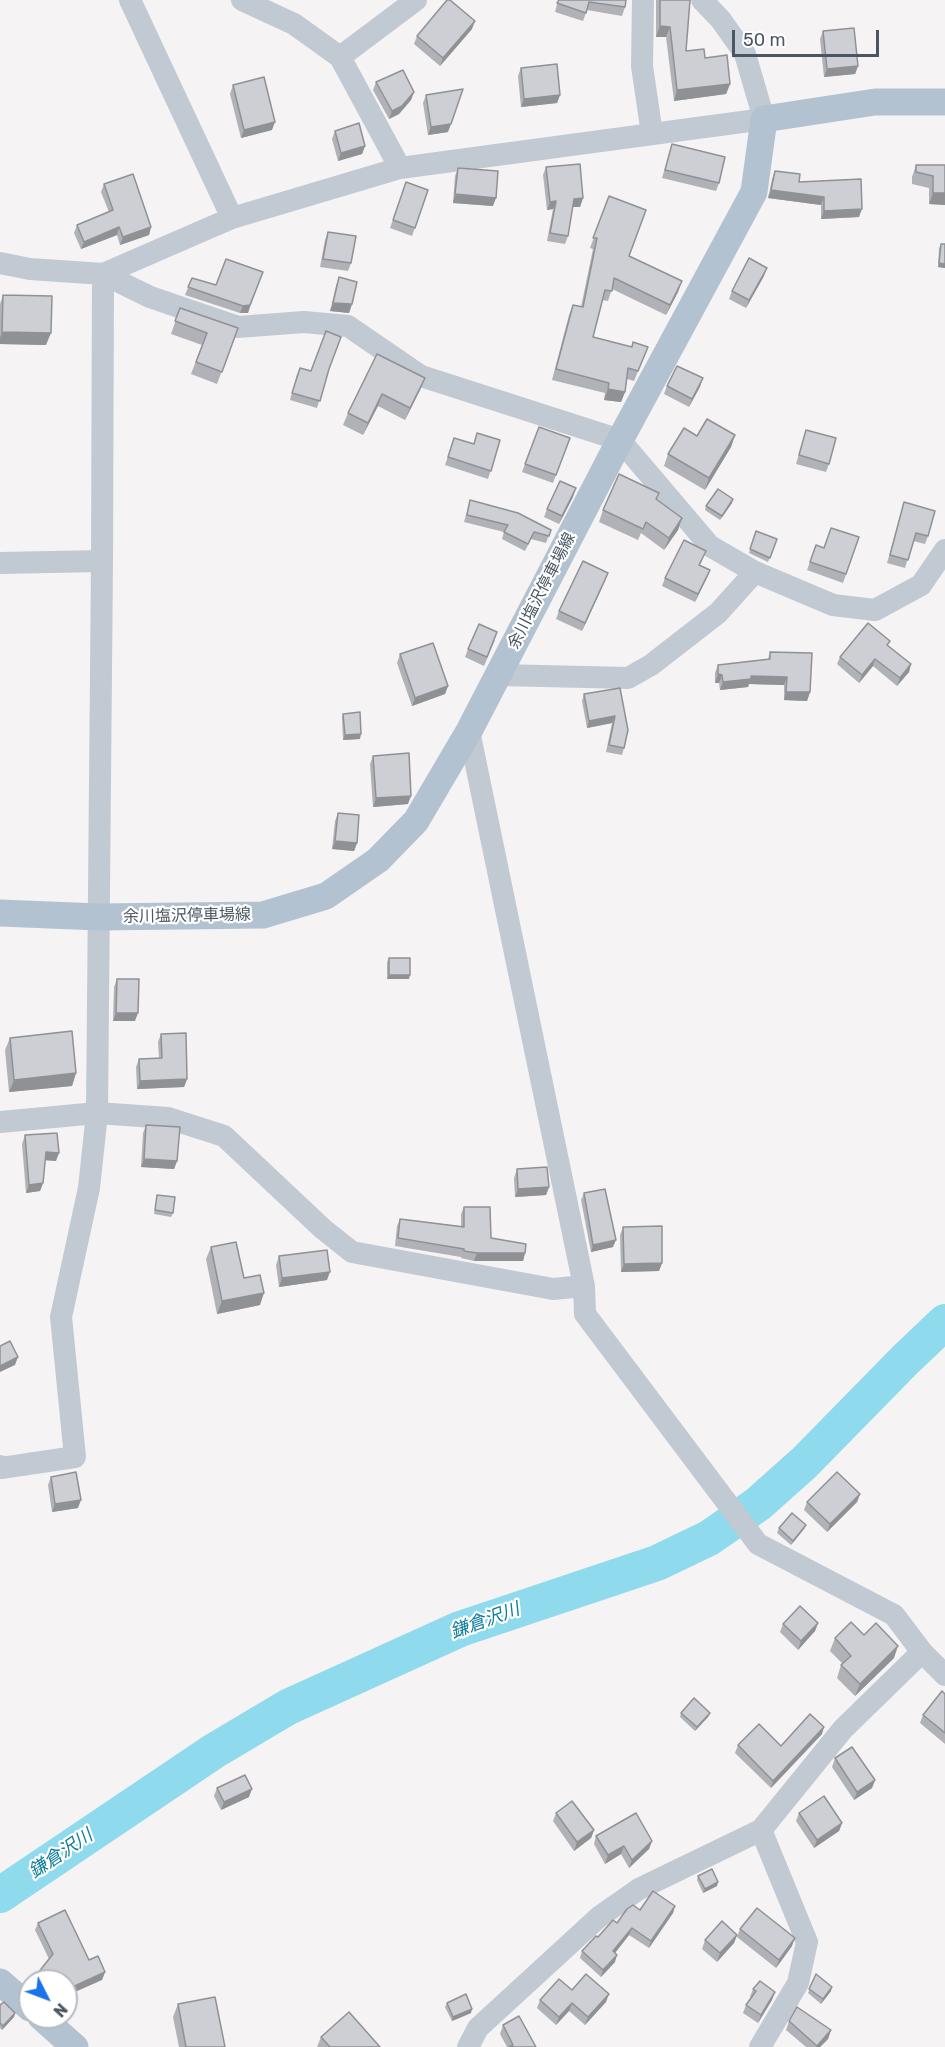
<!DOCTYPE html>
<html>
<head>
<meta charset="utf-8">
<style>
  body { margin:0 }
  #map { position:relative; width:945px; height:2047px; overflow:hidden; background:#f5f3f3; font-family:Rubik,sans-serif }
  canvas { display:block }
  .north { position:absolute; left:18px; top:1969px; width:60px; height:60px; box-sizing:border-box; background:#fff; border:2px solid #b7bbc0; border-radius:50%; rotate:132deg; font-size:16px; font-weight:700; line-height:24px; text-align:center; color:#4a5661 }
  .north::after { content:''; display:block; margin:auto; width:21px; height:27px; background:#1a73e8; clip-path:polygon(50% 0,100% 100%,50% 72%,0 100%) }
  .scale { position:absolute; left:732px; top:30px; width:147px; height:27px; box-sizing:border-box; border:3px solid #4a5661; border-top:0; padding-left:8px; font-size:18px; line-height:21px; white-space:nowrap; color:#4a5661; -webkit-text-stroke:4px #fff; paint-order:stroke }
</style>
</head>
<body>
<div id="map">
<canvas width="945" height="2047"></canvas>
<div class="north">N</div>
<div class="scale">50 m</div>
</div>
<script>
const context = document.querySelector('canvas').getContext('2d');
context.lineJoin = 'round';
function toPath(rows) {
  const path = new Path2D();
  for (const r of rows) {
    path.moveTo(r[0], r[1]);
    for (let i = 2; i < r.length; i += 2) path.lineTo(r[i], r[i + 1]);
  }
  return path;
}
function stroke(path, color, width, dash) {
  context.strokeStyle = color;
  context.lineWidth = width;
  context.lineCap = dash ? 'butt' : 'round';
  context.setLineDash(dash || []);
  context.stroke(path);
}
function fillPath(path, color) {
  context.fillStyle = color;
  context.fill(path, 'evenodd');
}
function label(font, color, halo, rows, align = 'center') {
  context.font = font + ' Rubik,"Noto Sans JP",sans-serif';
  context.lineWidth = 4.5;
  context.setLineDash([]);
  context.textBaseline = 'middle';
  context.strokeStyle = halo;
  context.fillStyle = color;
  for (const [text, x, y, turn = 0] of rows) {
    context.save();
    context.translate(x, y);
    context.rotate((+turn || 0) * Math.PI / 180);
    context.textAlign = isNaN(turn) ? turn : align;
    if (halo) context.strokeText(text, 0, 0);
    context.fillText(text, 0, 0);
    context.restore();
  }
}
stroke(toPath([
  [0,1895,214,1751,288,1707,460,1629,657,1563,709,1538,758,1504,804,1463,905,1360,945,1322]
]), '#90daee', 36);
stroke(toPath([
  [130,0,232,218],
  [242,0,294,24,340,57,400,168],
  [643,0,642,66,652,134],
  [340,57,416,0],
  [0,263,30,269,103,274,150,297,238,327,304,322,348,326,421,376,620,440,710,546,755,572,833,605,875,610,921,585,945,550],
  [103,274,232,218,400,168,764,119,745,54,721,20,702,0],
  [0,563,102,561],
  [499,675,628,678,651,665,718,613,755,572],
  [469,731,584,1286,585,1314,758,1544,894,1615,922,1652,945,1675],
  [0,1122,97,1113,168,1118,224,1136,323,1229,352,1252,553,1289,584,1286],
  [0,1466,1,1468,75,1457,61,1317,89,1188,97,1113,102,561,103,274],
  [468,2047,478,2028,599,1917,639,1889,761,1830,843,1729,922,1652],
  [760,2047,798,1983,807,1942,761,1830]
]), '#c1cad2', 22);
stroke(toPath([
  [0,913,99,917,263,915,326,896,378,860,416,821,469,731,620,440,754,192,764,119,875,102,945,102],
  [0,1982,30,2008],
  [41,2017,75,2047]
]), '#b3c2d1', 27);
fillPath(toPath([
  [558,0,626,0,625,7,622,16,587,10,583,21,555,12],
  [656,0,690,0,686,51,705,58,730,84,726,94,674,101,666,37,656,37],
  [472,29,440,66,414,44,417,36],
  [823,31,858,66,855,74,824,77,820,39],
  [521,68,560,95,557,103,521,107,518,76],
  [376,82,414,92,411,100,399,114,389,119,373,90],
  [233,85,272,130,241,138,230,94],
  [426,95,448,132,428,135,423,103],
  [335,131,365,146,362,154,338,161,332,139],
  [672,144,719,183,716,191,662,178],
  [916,165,945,165,945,205,929,204,929,188,912,184,912,177],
  [546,167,583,198,580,207,573,207,568,236,565,244,547,241,553,209,547,210,543,175],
  [458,168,493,206,453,203,455,176],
  [775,171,799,182,859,217,821,219,821,205,768,198,772,179],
  [406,182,428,190,412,236,390,228],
  [104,184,151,227,149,235,120,245,117,235,81,249,74,233,77,225,109,212,101,192],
  [609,196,629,256,682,281,678,292,666,315,612,289,608,301,602,300,593,337,632,347,648,347,634,381,627,379,625,392,621,402,604,400,605,393,552,380,569,315,573,305,581,307,593,249,590,248],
  [328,232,351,263,348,271,320,267,325,240],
  [941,244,945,244,945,268,938,267,939,248],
  [263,272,248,313,240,313,185,295,192,278,216,285],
  [764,276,746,308,729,299,732,291],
  [339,277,352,304,349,313,330,311,336,286],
  [3,295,46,345,0,344,0,304],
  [180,308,238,328,217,384,191,374,202,345,171,334],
  [377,354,425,378,420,390,405,420,378,406,363,435,343,425,348,413],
  [311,371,328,371,317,408,290,400,297,374],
  [703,378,689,407,664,394,667,386],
  [539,427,570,438,553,483,522,472],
  [806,430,829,464,826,472,796,464],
  [735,435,731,447,705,490,664,466,668,454,697,436],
  [454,438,473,444,500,440,488,479,445,465],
  [659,493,657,500,682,518,678,530,664,550,641,533,638,540,599,522,603,510],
  [573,497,559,524,544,517,547,509],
  [470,500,551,530,546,543,531,539,525,551,502,539,504,532,464,522],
  [904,502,928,536,925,544,913,541,905,568,887,563],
  [732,503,720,520,705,510,706,506],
  [756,531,777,539,768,562,749,553],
  [859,537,843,583,807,570,816,545,824,548],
  [703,559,700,565,710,570,695,602,662,586,665,578],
  [605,581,582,631,556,619,559,611],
  [495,640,484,666,465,657,468,649],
  [888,646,911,664,909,672,897,686,873,666,859,683,837,664,840,657],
  [770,652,810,692,807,701,784,700,784,685,749,684,748,687,720,690,719,683,715,683,715,673,718,665,768,659],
  [400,654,448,686,445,694,412,706,397,663],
  [620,688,624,748,622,755,606,752,612,723,587,728,582,701,584,694],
  [343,714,360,739,343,740,342,718],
  [373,756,408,804,373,807,370,764],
  [338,813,357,843,354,851,332,849,335,821],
  [389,958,409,979,387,979,387,962],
  [117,979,135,1021,113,1021,114,987],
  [161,1034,187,1079,184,1087,137,1089,136,1067,139,1059,159,1058,158,1042],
  [10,1038,76,1073,72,1086,9,1092,5,1050],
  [146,1125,177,1161,174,1169,141,1167,143,1133],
  [25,1135,56,1161,45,1160,43,1183,40,1191,26,1193,22,1144],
  [517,1169,549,1187,546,1195,515,1197,514,1178],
  [584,1193,613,1247,591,1252,581,1200],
  [157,1195,173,1213,171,1217,154,1214],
  [464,1207,491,1238,525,1253,523,1261,474,1261,461,1258,461,1257,395,1246,397,1226,400,1219,461,1226,461,1214],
  [623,1227,662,1263,659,1271,621,1272,620,1235],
  [211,1247,244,1278,260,1305,217,1314,206,1259],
  [279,1256,327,1280,279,1287,276,1265],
  [51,1477,78,1508,52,1512,48,1485],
  [860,1494,857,1502,827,1532,804,1510,807,1502],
  [806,1525,804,1529,791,1545,777,1533,779,1528],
  [818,1623,815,1631,798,1650,780,1632,783,1624],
  [864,1635,894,1658,855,1696,837,1678,841,1665,843,1664,830,1651,835,1638],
  [945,1694,945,1744,920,1723,923,1715],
  [681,1713,710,1713,708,1717,695,1731,680,1717],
  [822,1734,771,1788,735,1753,738,1745,781,1746],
  [835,1758,875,1780,872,1788,854,1800,832,1767],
  [217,1788,249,1797,221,1810,214,1796],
  [556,1813,594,1830,591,1838,574,1851,553,1821],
  [799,1813,842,1823,839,1831,814,1848,796,1821],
  [596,1836,652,1841,649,1849,629,1868,621,1854,605,1864,594,1844],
  [698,1876,717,1886,703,1893,697,1880],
  [675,1906,673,1913,649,1948,629,1935,615,1953,615,1962,601,1977,580,1958,582,1951,598,1937,617,1923,640,1910],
  [38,1923,105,1972,102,1980,33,1981,34,1978,49,1959,35,1930],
  [740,1929,792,1946,776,1968,737,1937],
  [737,1935,734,1943,717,1962,702,1949,705,1940],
  [816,1974,831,1991,821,2004,808,1993],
  [753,1989,772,2000,758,2023,743,2013,746,2005,751,1998,750,1997],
  [540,2000,606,2002,585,2025,569,2011,556,2025,537,2008],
  [447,2003,471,2013,452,2021,445,2007],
  [178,2004,225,2047,179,2047,173,2017],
  [0,2005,15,2013,14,2017,2,2030,0,2028],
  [789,2021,831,2030,828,2039,820,2047,806,2047,786,2030],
  [503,2025,536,2047,507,2047,500,2034],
  [321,2037,380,2047,317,2047]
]), '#b0b2b7');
fillPath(toPath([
  [475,21,472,29,440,66,443,58],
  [660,26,670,27,666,37,656,37],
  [858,66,855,74,824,77,827,69],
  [730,84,726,94,674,101,677,90],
  [414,92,411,100,399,114,389,119,392,111],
  [560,95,557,103,521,107,524,99],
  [275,122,272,130,241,138,244,130],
  [451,124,448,132,428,135,431,127],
  [365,146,362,154,338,161,341,153],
  [771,190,824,197,821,205,768,198],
  [933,193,945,193,945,205,929,204],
  [455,194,496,198,493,206,453,203],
  [583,198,580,207,571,207,574,199],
  [556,201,553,209,547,210,550,202],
  [862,209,859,217,821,219,824,211],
  [119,227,117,235,81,249,84,242],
  [151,227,149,235,120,245,123,237],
  [939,263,945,264,945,268,938,267],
  [767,268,764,276,746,308,749,300],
  [682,281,678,292,666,315,670,305],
  [333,303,352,304,349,313,330,311],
  [250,305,248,313,240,313,243,306],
  [2,332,51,333,46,345,0,344,0,338],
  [425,378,420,390,405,420,410,408],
  [703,378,700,387,689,407,692,399],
  [608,389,625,392,621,402,604,400],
  [382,394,378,406,363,435,368,423],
  [735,435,731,447,705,490,709,478],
  [576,488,573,497,559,524,562,516],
  [733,499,732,503,720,520,722,516],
  [682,518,678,530,664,550,669,538],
  [710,570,707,578,695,602,698,594],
  [608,573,605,581,582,631,585,623],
  [875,659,873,666,859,683,862,675],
  [911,664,909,672,897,686,900,678],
  [718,674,722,675,719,683,715,683],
  [751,676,787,677,784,685,749,684,748,687,720,690,723,682],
  [448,686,445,694,412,706,415,698],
  [786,692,810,692,807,701,784,700],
  [615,716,612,723,587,728,589,721],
  [361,734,360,739,343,740,345,735],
  [411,796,408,804,373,807,376,798],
  [335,841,357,843,354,851,332,849],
  [389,975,410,975,409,979,387,979],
  [116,1013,138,1013,135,1021,113,1021],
  [76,1073,72,1086,9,1092,14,1080],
  [187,1079,184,1087,137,1089,140,1081],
  [46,1152,59,1153,56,1161,43,1160],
  [144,1159,177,1161,174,1169,141,1167],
  [43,1183,40,1191,26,1193,29,1185],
  [549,1187,546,1195,515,1197,518,1189],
  [616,1240,613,1247,591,1252,593,1245],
  [477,1253,525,1253,523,1261,474,1261],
  [662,1263,659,1271,621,1272,624,1264],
  [330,1272,327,1280,279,1287,282,1278],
  [264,1293,260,1305,217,1314,222,1301],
  [18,1357,15,1365,0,1372,0,1366],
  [860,1494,857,1502,827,1532,830,1524],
  [81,1500,78,1508,52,1512,55,1504],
  [806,1525,804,1529,791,1545,793,1541],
  [818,1623,815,1631,798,1650,801,1641],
  [898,1646,894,1658,855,1696,860,1684],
  [710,1713,708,1717,695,1731,697,1727],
  [824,1727,822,1734,771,1788,773,1781],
  [875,1780,872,1788,854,1800,857,1792],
  [252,1789,249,1797,221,1810,224,1802],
  [842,1823,839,1831,814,1848,817,1840],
  [594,1830,591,1838,574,1851,577,1842],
  [652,1841,649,1849,629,1868,632,1860],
  [624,1846,621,1854,605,1864,608,1855],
  [718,1882,717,1886,703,1893,705,1889],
  [675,1906,673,1913,649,1948,651,1941],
  [632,1928,629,1935,611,1958,613,1951],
  [737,1935,734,1943,717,1962,720,1953],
  [795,1938,792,1946,776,1968,779,1960],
  [617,1955,615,1962,601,1977,603,1970],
  [105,1972,102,1980,66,1996,66,1990],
  [832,1987,831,1991,821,2004,823,1999],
  [775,1992,772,2000,758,2023,761,2015],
  [609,1994,606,2002,585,2025,588,2017],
  [572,2003,569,2011,556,2025,559,2017],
  [472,2009,471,2013,452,2021,453,2017],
  [15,2013,14,2017,2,2030,3,2026],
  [831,2030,828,2039,820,2047,816,2047]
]), '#909195');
const building = toPath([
  [447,0,450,0,475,21,443,58,417,36,447,0],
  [559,0,626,0,625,7,589,2,586,13,557,3,559,0],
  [660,0,690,0,686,51,704,49,705,58,727,55,730,84,677,90,670,27,660,26,660,0],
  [854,28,858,66,827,69,823,31,854,28],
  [557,64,560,95,524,99,521,68,557,64],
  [403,70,414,92,402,106,392,111,376,82,403,70],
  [264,77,275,122,244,130,233,85,264,77],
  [463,89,451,124,431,127,426,95,463,89],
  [359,123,365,146,341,153,335,131,359,123],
  [672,144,725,157,719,183,665,170,672,144],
  [580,164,583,198,574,199,568,236,550,233,556,201,550,202,546,167,580,164],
  [916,165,945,165,945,193,933,193,933,176,916,172,916,165],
  [458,168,498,171,496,198,455,194,458,168],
  [775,171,800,174,799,182,861,179,862,209,824,211,824,197,771,190,775,171],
  [133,174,151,227,123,237,119,227,84,242,77,225,113,210,104,184,133,174],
  [406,182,428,190,415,228,393,220,406,182],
  [609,196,646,210,629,256,682,281,670,305,614,278,612,291,605,290,593,337,632,347,633,342,648,347,638,371,628,368,625,392,608,389,609,383,556,369,573,305,583,307,597,238,593,238,609,196],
  [328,232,356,236,351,263,323,259,328,232],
  [941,244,945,244,945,264,939,263,941,244],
  [749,258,767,268,749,300,732,291,749,258],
  [226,259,263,272,250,305,243,306,188,287,192,278,216,285,226,259],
  [339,277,357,282,352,304,333,303,339,277],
  [3,295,52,296,51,333,2,332,3,295],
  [180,308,238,328,222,372,196,362,207,333,175,321,180,308],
  [326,331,341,337,329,369,320,401,292,393,300,368,311,371,326,331],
  [377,354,425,378,410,408,382,394,368,423,348,413,377,354],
  [677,366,703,378,692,399,667,386,677,366],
  [707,419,735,435,709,478,668,454,684,428,697,436,707,419],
  [539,427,570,438,556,475,525,464,539,427],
  [806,430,836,438,829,464,799,455,806,430],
  [477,433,500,440,491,471,448,457,454,438,474,444,477,433],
  [619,474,659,493,656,499,682,518,669,538,646,522,643,529,603,510,619,474],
  [560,481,576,488,562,516,547,509,560,481],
  [718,489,733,499,722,516,706,506,718,489],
  [470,500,518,513,551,530,549,536,534,532,528,544,504,532,508,525,467,515,470,500],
  [904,502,935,511,928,536,916,533,908,560,890,555,904,502],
  [831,528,859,537,846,574,810,562,816,545,824,548,831,528],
  [756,531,777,539,770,558,750,549,756,531],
  [684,540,706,551,699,565,710,570,698,594,665,578,684,540],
  [583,561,608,573,585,623,559,611,583,561],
  [868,623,890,641,887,645,911,664,900,678,875,659,862,675,840,657,868,623],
  [479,624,497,632,487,657,468,649,479,624],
  [433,643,448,686,415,698,400,654,433,643],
  [770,652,812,653,810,692,786,692,787,677,751,676,751,679,723,682,722,675,718,674,718,665,770,659,770,652],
  [620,688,628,730,624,748,609,745,615,716,589,721,584,694,620,688],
  [360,712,361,734,345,735,343,714,360,712],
  [409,753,411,796,376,798,373,756,409,753],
  [338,813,359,815,357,843,335,841,338,813],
  [389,958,410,958,410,975,389,975,389,958],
  [117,979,139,979,138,1013,116,1013,117,979],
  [72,1031,76,1073,14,1080,10,1038,72,1031],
  [186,1033,187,1079,140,1081,139,1059,162,1058,161,1034,186,1033],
  [146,1125,180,1127,177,1161,144,1159,146,1125],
  [57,1133,59,1153,46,1152,43,1183,29,1185,25,1135,57,1133],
  [547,1167,549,1187,518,1189,517,1169,547,1167],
  [605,1189,616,1240,593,1245,584,1193,605,1189],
  [157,1195,175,1197,173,1213,155,1210,157,1195],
  [464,1207,490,1207,491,1238,526,1244,525,1253,477,1253,464,1251,464,1249,398,1238,400,1219,464,1227,464,1207],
  [662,1226,662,1263,624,1264,623,1227,662,1226],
  [236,1242,244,1278,260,1275,264,1293,222,1301,211,1247,236,1242],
  [327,1250,330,1272,282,1278,279,1256,327,1250],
  [10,1341,18,1357,0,1366,0,1346,10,1341],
  [76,1472,81,1500,55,1504,51,1477,76,1472],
  [837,1472,860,1494,830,1524,807,1502,837,1472],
  [792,1513,806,1525,793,1541,779,1528,792,1513],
  [800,1606,818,1623,801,1641,783,1624,800,1606],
  [851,1622,864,1635,876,1623,898,1646,860,1684,841,1665,851,1656,835,1638,851,1622],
  [942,1691,945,1694,945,1733,923,1715,942,1691],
  [694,1698,710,1713,697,1727,681,1713,694,1698],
  [810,1714,824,1727,773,1781,738,1745,759,1724,781,1746,810,1714],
  [852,1747,875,1780,857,1792,835,1758,852,1747],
  [245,1775,252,1789,224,1802,217,1788,245,1775],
  [824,1796,842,1823,817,1840,799,1813,824,1796],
  [572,1801,594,1830,577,1842,556,1813,572,1801],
  [636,1813,652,1841,632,1860,624,1846,608,1855,596,1836,636,1813],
  [712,1869,718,1882,705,1889,698,1876,712,1869],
  [653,1891,675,1906,651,1941,632,1928,613,1951,617,1955,603,1970,582,1951,596,1936,598,1937,613,1920,617,1923,627,1909,633,1905,640,1910,653,1891],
  [757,1908,795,1938,779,1960,740,1929,757,1908],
  [65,1910,89,1960,98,1956,105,1972,66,1990,66,1981,37,1981,34,1978,53,1954,38,1923,65,1910],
  [722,1921,737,1935,720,1953,705,1940,722,1921],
  [586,1974,609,1994,588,2017,572,2003,559,2017,540,2000,559,1979,572,1990,586,1974],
  [816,1974,832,1987,823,1999,809,1989,816,1974],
  [760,1981,775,1992,761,2015,746,2005,756,1991,753,1989,760,1981],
  [466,1994,472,2009,453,2017,447,2003,466,1994],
  [215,1997,225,2047,186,2047,178,2004,215,1997],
  [4,2002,15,2013,3,2026,0,2023,0,2005,4,2002],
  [797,2007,831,2030,817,2046,789,2021,797,2007],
  [349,2012,380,2047,330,2047,321,2037,349,2012],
  [519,2016,536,2047,509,2047,513,2045,503,2025,519,2016]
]);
fillPath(building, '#cdcfd5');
stroke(building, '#909195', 1.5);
label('16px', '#4a5661', '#fff', [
  ["余川塩沢停車場線",542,591,-63],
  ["余川塩沢停車場線",187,916,-1]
]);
label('italic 18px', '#0c7c9b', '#fff', [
  ["鎌倉沢川",485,1621,-20],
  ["鎌倉沢川",61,1854,-34]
]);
</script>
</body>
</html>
